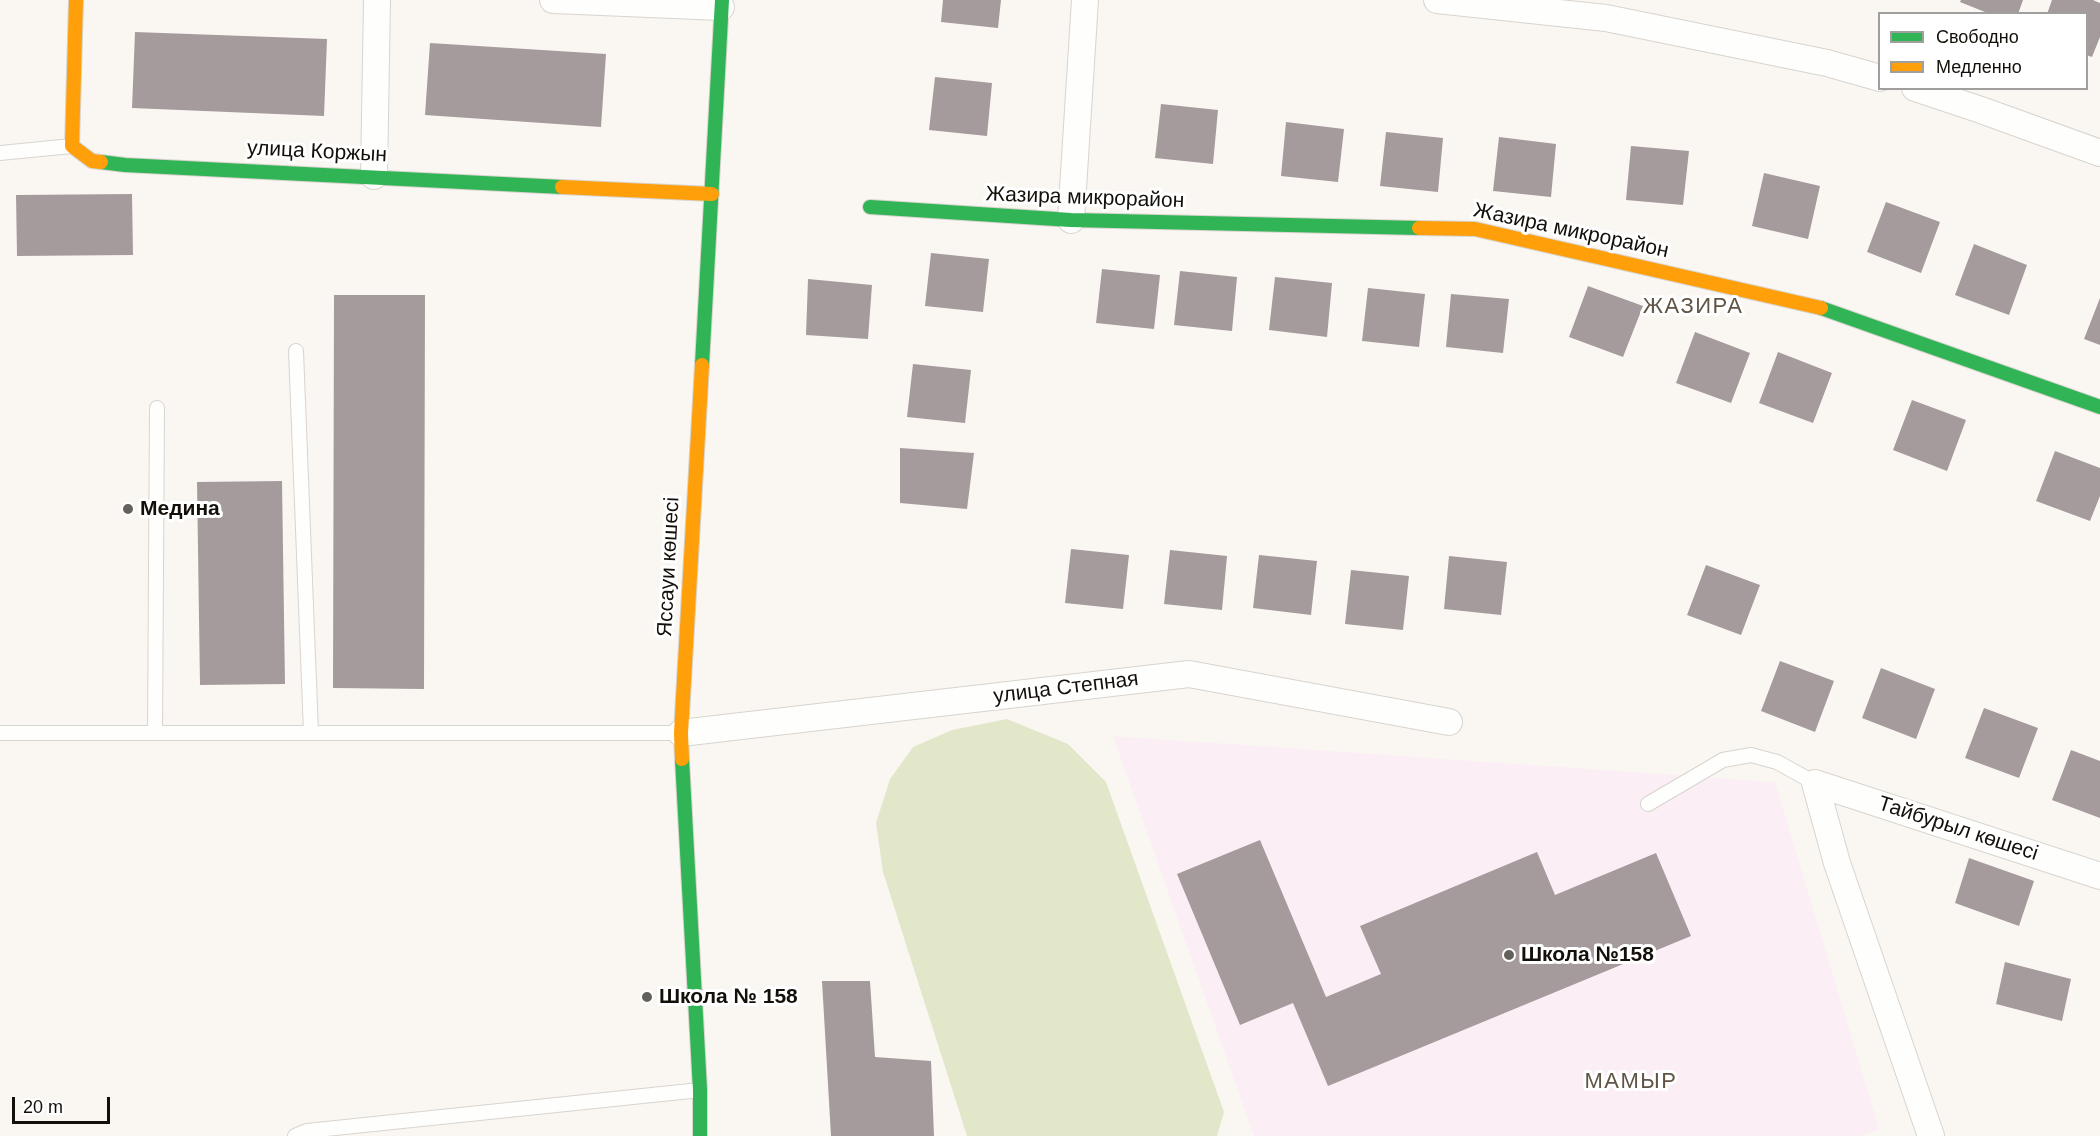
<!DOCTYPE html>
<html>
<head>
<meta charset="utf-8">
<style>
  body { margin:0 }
  #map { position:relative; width:2100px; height:1136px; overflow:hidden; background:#faf7f3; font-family:Arial,sans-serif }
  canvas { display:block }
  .legend { position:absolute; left:1878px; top:12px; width:210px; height:78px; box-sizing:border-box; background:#fff; border:2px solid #a19f9d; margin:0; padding:8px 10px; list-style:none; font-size:18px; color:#140f09 }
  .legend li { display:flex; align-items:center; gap:12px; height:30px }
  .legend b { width:30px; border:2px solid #a19f9d }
  .scale { position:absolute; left:12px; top:1097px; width:98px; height:27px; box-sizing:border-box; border:3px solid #140f09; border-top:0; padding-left:8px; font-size:18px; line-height:21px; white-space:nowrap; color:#140f09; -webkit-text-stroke:4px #fff; paint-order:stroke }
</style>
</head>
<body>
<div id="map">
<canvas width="2100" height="1136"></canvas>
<ul class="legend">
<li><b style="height:8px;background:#30b455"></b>Свободно</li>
<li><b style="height:8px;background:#ff9f0a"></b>Медленно</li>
</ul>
<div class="scale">20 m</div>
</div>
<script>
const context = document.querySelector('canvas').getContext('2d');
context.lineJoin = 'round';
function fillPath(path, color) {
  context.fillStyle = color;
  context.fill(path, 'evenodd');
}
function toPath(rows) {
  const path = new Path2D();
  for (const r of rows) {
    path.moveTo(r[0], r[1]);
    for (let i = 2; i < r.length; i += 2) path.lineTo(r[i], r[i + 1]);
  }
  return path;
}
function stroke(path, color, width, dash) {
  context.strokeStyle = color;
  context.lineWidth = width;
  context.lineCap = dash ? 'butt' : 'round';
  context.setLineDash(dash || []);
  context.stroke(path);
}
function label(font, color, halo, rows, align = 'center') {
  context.font = font + ' Arial,sans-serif';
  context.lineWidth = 6;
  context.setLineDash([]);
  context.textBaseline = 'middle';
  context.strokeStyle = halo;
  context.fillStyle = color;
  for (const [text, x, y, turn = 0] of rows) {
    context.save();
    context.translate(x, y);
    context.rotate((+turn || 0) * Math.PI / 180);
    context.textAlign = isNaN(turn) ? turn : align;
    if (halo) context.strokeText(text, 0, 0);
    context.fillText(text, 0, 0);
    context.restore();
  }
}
fillPath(toPath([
  [1113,736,1775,782,1879,1129,1862,1136,1254,1136]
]), '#fbeef5');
fillPath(toPath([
  [1007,719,1068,744,1106,782,1224,1112,1217,1136,967,1136,883,872,876,823,890,779,913,747,952,730]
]), '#e3e7ca');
fillPath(toPath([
  [943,0,1001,0,998,28,941,22],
  [1961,0,2023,0,2018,14,1990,14,1960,2],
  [2052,0,2093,0,2100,3,2100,37,2092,57,2086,55,2086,14,2047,14],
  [135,32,327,39,324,116,132,108],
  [430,43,606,54,601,127,425,115],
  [935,77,992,83,987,136,929,130],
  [1161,104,1218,110,1213,164,1155,158],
  [1286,122,1344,129,1338,182,1281,176],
  [1386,132,1443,138,1438,192,1380,186],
  [1499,137,1556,144,1551,197,1493,191],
  [1631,146,1689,151,1683,205,1626,200],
  [1764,173,1820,186,1808,239,1752,226],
  [132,194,133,255,17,256,16,195],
  [1886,202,1940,222,1921,273,1867,252],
  [1974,244,2027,265,2009,315,1955,295],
  [931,253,989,259,983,312,925,306],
  [1102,269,1160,275,1154,329,1096,323],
  [1180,271,1237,277,1232,331,1174,325],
  [1275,277,1332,283,1327,337,1269,330],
  [808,279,872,285,868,339,806,335],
  [1588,286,1643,306,1623,357,1569,337],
  [1368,288,1425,294,1419,347,1362,341],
  [1451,294,1509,299,1503,353,1446,347],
  [334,295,425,295,424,689,333,688],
  [2100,298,2100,345,2084,339],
  [1695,332,1750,353,1731,403,1676,383],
  [1778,352,1832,373,1813,423,1759,403],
  [913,364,971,370,965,423,907,417],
  [1912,400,1966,420,1947,471,1893,450],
  [900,448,974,453,967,509,900,503],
  [2055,451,2100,468,2100,496,2090,521,2036,501],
  [282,481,285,684,200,685,197,482],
  [1071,549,1129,555,1123,609,1065,603],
  [1170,550,1227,556,1222,610,1164,604],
  [1259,555,1317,561,1311,615,1253,608],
  [1449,556,1507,562,1501,615,1444,609],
  [1706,565,1760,585,1741,635,1687,615],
  [1351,570,1409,576,1403,630,1345,624],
  [1780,661,1834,681,1815,732,1761,711],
  [1881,668,1935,689,1916,739,1862,718],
  [1984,708,2038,728,2019,778,1965,758],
  [2071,750,2100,761,2100,818,2052,800],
  [1260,840,1326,997,1381,974,1360,926,1537,852,1555,895,1656,853,1691,936,1328,1086,1293,1003,1240,1025,1177,874],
  [1969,858,2034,881,2019,926,1955,903],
  [2005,962,2071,979,2062,1021,1996,1004],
  [822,981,870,981,875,1057,931,1061,934,1136,831,1136]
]), '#a59b9d');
const lane = toPath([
  [0,153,72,146],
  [296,351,311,733],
  [0,733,681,733],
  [155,733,157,408],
  [1648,804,1723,760,1751,755,1777,762,1815,783],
  [295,1136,307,1131,700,1090]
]);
const street = toPath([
  [553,0,721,7],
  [1437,0,1606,18,1827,63,1880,78],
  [1915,88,1981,110,2100,153],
  [374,176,377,0],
  [1071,220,1085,0],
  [681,733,1189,674,1449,722],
  [1815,783,1837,863,1931,1136],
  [1815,783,2100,876]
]);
const fast = toPath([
  [101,162,125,165,562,187],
  [870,207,1071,220,1419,228],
  [1821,308,2100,407],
  [702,365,722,0],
  [682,759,700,1090,700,1136]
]);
const slow = toPath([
  [76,0,72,146,92,161,101,162],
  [562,187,712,194],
  [1419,228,1475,229,1821,308],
  [682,759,681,733,702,365]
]);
stroke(lane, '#d8d4ce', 16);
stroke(street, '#d8d4ce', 28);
stroke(fast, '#d8d4ce', 16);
stroke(slow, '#d8d4ce', 16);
stroke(lane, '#fefefd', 14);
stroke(street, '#fefefd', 26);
stroke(fast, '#30b455', 14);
stroke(slow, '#ff9f0a', 14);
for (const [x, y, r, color] of [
  [128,509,6,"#64605b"],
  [1509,955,6,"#64605b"],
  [647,997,6,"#64605b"]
]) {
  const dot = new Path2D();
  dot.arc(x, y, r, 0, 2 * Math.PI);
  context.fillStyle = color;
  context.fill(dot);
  stroke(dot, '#fff', 2);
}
label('21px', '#140f09', '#fff', [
  ["улица Коржын",317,152,3],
  ["Жазира микрорайон",1085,198,2],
  ["Жазира микрорайон",1571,231,12],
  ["Яссауи көшесі",669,567,-87],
  ["улица Степная",1066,688,-7],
  ["Тайбурыл көшесі",1958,829,18]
]);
label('bold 21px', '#140f09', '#fff', [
  ["Медина",140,509],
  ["Школа №158",1521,955],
  ["Школа № 158",659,997]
], 'left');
context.letterSpacing = '1.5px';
label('22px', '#605444', '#fff', [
  ["ЖАЗИРА",1693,307],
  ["МАМЫР",1631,1082]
]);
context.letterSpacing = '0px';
</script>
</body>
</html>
